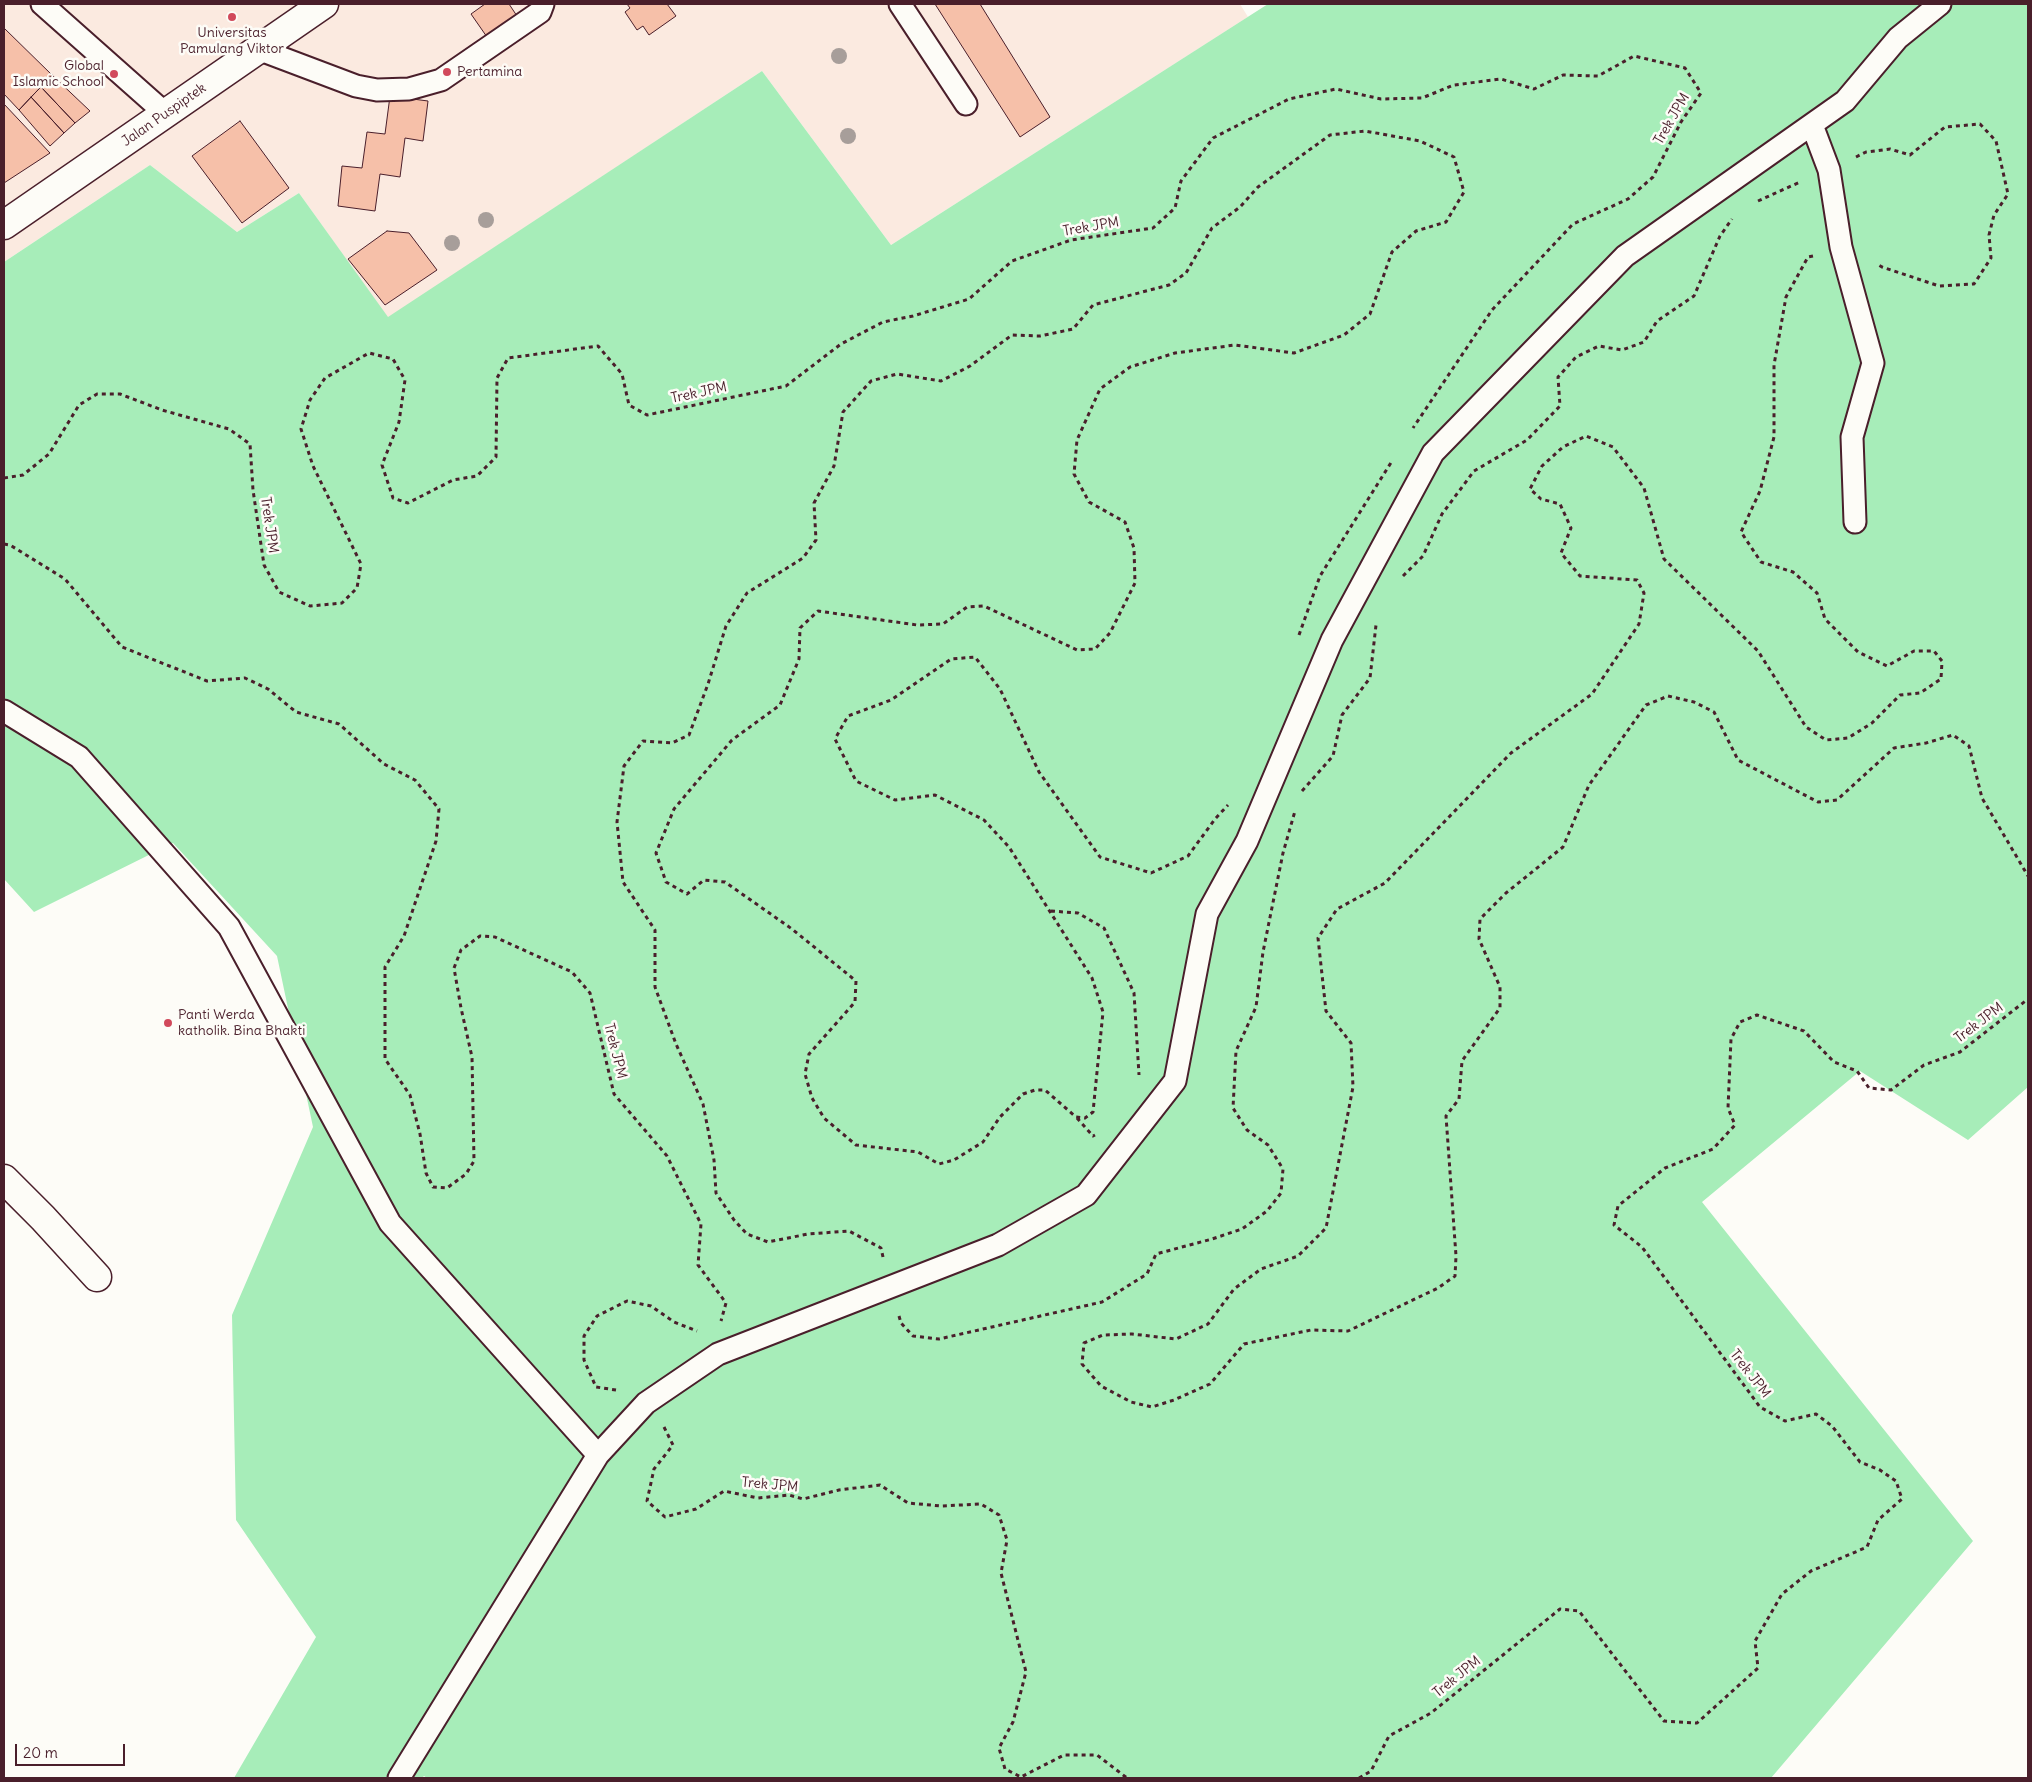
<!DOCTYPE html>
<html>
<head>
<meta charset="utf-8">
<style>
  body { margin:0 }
  #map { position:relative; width:2032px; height:1782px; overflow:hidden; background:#fdfcf7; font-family:Delius,sans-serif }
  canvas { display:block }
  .frame { position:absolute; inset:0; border:5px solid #4a1f2b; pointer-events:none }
  .scale { position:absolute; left:15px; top:1744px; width:110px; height:22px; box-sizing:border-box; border:2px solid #4a1f2b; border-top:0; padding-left:6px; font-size:15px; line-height:18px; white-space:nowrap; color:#4a1f2b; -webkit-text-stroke:4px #fdfcf7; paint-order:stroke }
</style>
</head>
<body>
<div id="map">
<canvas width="2032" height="1782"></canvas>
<div class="frame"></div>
<div class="scale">20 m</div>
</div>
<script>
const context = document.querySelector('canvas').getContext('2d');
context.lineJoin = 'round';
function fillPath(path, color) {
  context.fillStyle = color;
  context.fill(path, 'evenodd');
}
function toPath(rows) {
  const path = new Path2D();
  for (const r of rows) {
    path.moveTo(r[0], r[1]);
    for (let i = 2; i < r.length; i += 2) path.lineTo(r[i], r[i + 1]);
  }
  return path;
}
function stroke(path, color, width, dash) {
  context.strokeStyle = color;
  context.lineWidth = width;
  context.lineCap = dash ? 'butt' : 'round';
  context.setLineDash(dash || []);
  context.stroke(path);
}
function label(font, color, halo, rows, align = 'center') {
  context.font = font + ' Delius,sans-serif';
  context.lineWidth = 5;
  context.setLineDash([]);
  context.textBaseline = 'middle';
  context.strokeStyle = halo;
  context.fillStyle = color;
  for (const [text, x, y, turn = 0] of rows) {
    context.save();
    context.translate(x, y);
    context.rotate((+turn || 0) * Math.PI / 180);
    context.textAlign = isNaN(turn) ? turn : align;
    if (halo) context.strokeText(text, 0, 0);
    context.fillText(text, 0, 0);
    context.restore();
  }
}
fillPath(toPath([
  [4,4,1240,4,1248,17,891,245,762,71,388,318,299,193,237,232,150,165,4,262]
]), '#fbeae0');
fillPath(toPath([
  [1268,4,2028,4,2028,1087,1968,1140,1860,1071,1702,1202,1973,1541,1771,1778,427,1778,424,1776,422,1778,234,1778,316,1637,236,1520,232,1315,313,1127,277,956,173,843,34,912,4,879,4,262,150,165,237,232,299,193,388,317,762,71,891,245]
]), '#a7edb9');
const building = toPath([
  [485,4,509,4,517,16,487,37,471,14,485,4],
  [627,4,667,4,676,16,649,35,643,26,637,30,625,12,630,8,627,4],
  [935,4,980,4,1050,117,1020,137,935,4],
  [4,28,52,75,19,110,4,94,4,28],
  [52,75,90,111,75,123,41,87,52,75],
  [41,87,75,123,64,133,31,97,41,87],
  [390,96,428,101,423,141,405,138,400,177,380,174,375,211,338,206,342,166,362,168,367,132,385,134,390,96],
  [31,97,64,133,50,146,19,110,31,97],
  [4,104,50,153,4,183,4,104],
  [240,121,289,188,242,223,192,156,240,121],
  [387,231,409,233,437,270,385,305,348,259,387,231]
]);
fillPath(building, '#f6c0a9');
stroke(building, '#4a1f2b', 1);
const service = toPath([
  [42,4,166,114],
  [900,4,966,104],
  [258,49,356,86,377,90,409,89,441,80,540,12,543,4],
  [1812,125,1829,170,1841,247,1873,363,1852,437,1855,522],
  [4,711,79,757,229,927,390,1223,598,1455],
  [399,1778,598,1455,646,1403,718,1354,998,1245,1086,1195,1175,1081,1207,914,1247,841,1332,640,1433,453,1625,256,1845,101,1898,38,1940,4]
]);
const minor = toPath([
  [4,1179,43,1218,97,1277]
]);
const primary = toPath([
  [4,225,324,4]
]);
stroke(service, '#4a1f2b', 25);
stroke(minor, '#4a1f2b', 31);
stroke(primary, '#4a1f2b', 31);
stroke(toPath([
  [1856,157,1866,152,1890,149,1910,155,1945,127,1980,124,1996,141,2008,194,1994,215,1989,235,1991,258,1974,284,1939,286,1882,267,1877,264],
  [1758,201,1800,182],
  [1813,256,1808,257,1786,297,1774,365,1774,437,1760,491,1741,532,1761,562,1793,572,1817,593,1825,619,1858,652,1887,666,1914,651,1934,651,1942,661,1941,679,1920,693,1900,695,1872,723,1848,738,1826,740,1806,727,1758,651,1664,559,1644,488,1613,447,1586,436,1563,447,1542,466,1530,489,1541,499,1560,504,1571,528,1561,553,1580,576,1637,580,1644,593,1639,624,1592,694,1511,753,1385,883,1337,909,1318,938,1326,1011,1351,1043,1353,1087,1326,1228,1298,1256,1261,1269,1234,1289,1208,1324,1176,1339,1132,1334,1103,1335,1084,1343,1082,1364,1101,1386,1131,1402,1152,1407,1174,1400,1210,1384,1244,1344,1311,1330,1348,1331,1438,1288,1455,1276,1456,1256,1446,1116,1459,1099,1462,1061,1500,1008,1500,987,1479,939,1480,919,1506,893,1563,847,1589,785,1646,705,1668,696,1694,702,1714,712,1738,760,1818,802,1837,800,1894,748,1926,743,1953,735,1969,746,1982,798,2028,876],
  [4,478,23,475,49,454,79,405,97,394,120,394,162,410,229,429,250,444,253,490,264,565,279,592,310,606,342,603,357,588,361,564,313,466,301,429,310,400,325,378,369,353,393,359,405,380,399,422,382,465,393,498,408,503,453,480,477,476,496,457,497,378,508,358,598,346,622,374,629,405,647,415,786,386,841,344,883,322,913,316,969,299,1012,261,1071,240,1153,228,1175,208,1181,181,1213,138,1289,99,1336,89,1381,99,1422,98,1454,85,1501,79,1534,89,1563,75,1598,76,1634,56,1685,68,1701,93,1681,122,1653,177,1628,199,1573,224,1492,310,1413,428],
  [4,544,10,545,65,579,122,647,207,681,245,678,268,689,296,712,339,724,384,764,415,780,439,809,436,841,404,936,385,967,385,1059,410,1095,420,1134,426,1173,433,1187,447,1188,466,1174,474,1161,472,1057,461,1008,454,968,461,950,480,936,495,937,572,972,590,993,614,1094,667,1156,701,1224,698,1265,726,1303,721,1321],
  [1403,576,1423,556,1442,514,1474,471,1527,440,1560,406,1558,377,1576,357,1599,346,1622,350,1644,342,1657,321,1694,296,1720,236,1732,219],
  [1299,635,1320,576,1392,461],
  [1302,791,1333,756,1342,715,1370,678,1376,625],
  [1051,911,1078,913,1104,928,1134,993,1139,1075],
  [1077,1118,1093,1136,1095,1135],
  [883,1257,881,1248,849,1231,808,1234,768,1242,747,1234,734,1220,716,1193,714,1160,703,1104,676,1044,655,987,655,930,623,882,617,822,624,766,643,741,672,743,689,735,708,684,726,626,747,593,803,558,816,540,814,503,834,466,843,412,871,381,897,374,941,381,970,366,1012,335,1040,336,1073,329,1093,305,1169,285,1186,273,1212,228,1240,207,1258,187,1330,135,1365,131,1420,141,1454,157,1464,192,1446,222,1416,231,1392,252,1370,314,1344,335,1294,353,1235,345,1175,353,1130,367,1100,389,1077,440,1074,474,1089,502,1125,522,1134,548,1135,583,1110,633,1095,649,1077,650,984,606,967,607,943,624,917,625,818,611,800,628,799,659,780,705,732,740,674,809,656,853,666,882,687,894,704,880,725,882,792,929,856,981,855,1002,809,1054,805,1074,812,1098,824,1118,856,1145,918,1152,939,1164,954,1160,983,1142,1000,1117,1023,1094,1035,1090,1045,1090,1076,1117,1085,1118,1093,1112,1103,1012,1092,978,1009,847,984,820,935,795,895,800,856,781,835,739,848,716,891,700,951,659,975,657,1000,689,1039,772,1100,857,1151,873,1188,856,1215,819,1228,805],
  [899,1316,901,1323,913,1336,939,1339,1102,1302,1147,1274,1156,1254,1212,1239,1242,1229,1267,1211,1281,1193,1283,1169,1268,1145,1247,1130,1233,1108,1236,1051,1256,1007,1263,952,1283,853,1295,811],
  [616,1390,596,1387,584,1360,584,1336,597,1316,627,1301,651,1306,674,1322,697,1331],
  [664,1427,673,1445,654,1469,647,1501,665,1517,696,1509,724,1491,758,1498,789,1495,803,1499,839,1490,880,1485,908,1503,941,1506,981,1504,999,1515,1007,1540,1001,1573,1026,1672,1013,1722,999,1748,1005,1769,1021,1777,1064,1755,1097,1755,1127,1778],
  [1359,1778,1371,1771,1389,1736,1431,1713,1560,1609,1579,1611,1664,1721,1697,1723,1758,1668,1755,1641,1782,1594,1811,1571,1867,1547,1878,1520,1902,1499,1896,1481,1880,1470,1860,1462,1832,1426,1816,1414,1785,1421,1760,1407,1642,1247,1614,1225,1618,1206,1665,1168,1713,1149,1735,1125,1728,1108,1731,1039,1740,1022,1757,1015,1804,1031,1834,1062,1857,1071,1869,1088,1891,1090,1924,1065,1960,1052,2028,999]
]), '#4a1f2b', 3, [4, 4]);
stroke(service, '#fdfcf7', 21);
stroke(minor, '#fdfcf7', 28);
stroke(primary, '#fdfcf7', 28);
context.fillStyle = '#a79e9a';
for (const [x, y] of [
  [839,56],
  [848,136],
  [486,220],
  [452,243]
]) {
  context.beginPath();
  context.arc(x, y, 8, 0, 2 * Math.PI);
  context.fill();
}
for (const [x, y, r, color] of [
  [232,17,5,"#d1495b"],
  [447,72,5,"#d1495b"],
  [114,74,5,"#d1495b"],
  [168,1023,5,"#d1495b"]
]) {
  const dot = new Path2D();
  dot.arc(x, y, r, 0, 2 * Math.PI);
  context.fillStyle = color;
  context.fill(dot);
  stroke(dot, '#fdfcf7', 2);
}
label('14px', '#4a1f2b', '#fdfcf7', [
  ["Universitas",232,33,"center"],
  ["Pamulang Viktor",232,49,"center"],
  ["Global",104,66,"right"],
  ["Islamic School",104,82,"right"],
  ["Pertamina",457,72],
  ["Panti Werda",178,1015],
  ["katholik. Bina Bhakti",178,1031]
], 'left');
label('14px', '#4a1f2b', '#fdfcf7', [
  ["Jalan Puspiptek",164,115,-35],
  ["Trek JPM",1672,119,-60],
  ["Trek JPM",1091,227,-10],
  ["Trek JPM",699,393,-12],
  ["Trek JPM",269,525,82],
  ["Trek JPM",1979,1023,-37],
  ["Trek JPM",615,1051,76],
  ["Trek JPM",1750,1374,52],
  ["Trek JPM",770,1485,5],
  ["Trek JPM",1457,1677,-39]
]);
</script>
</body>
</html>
